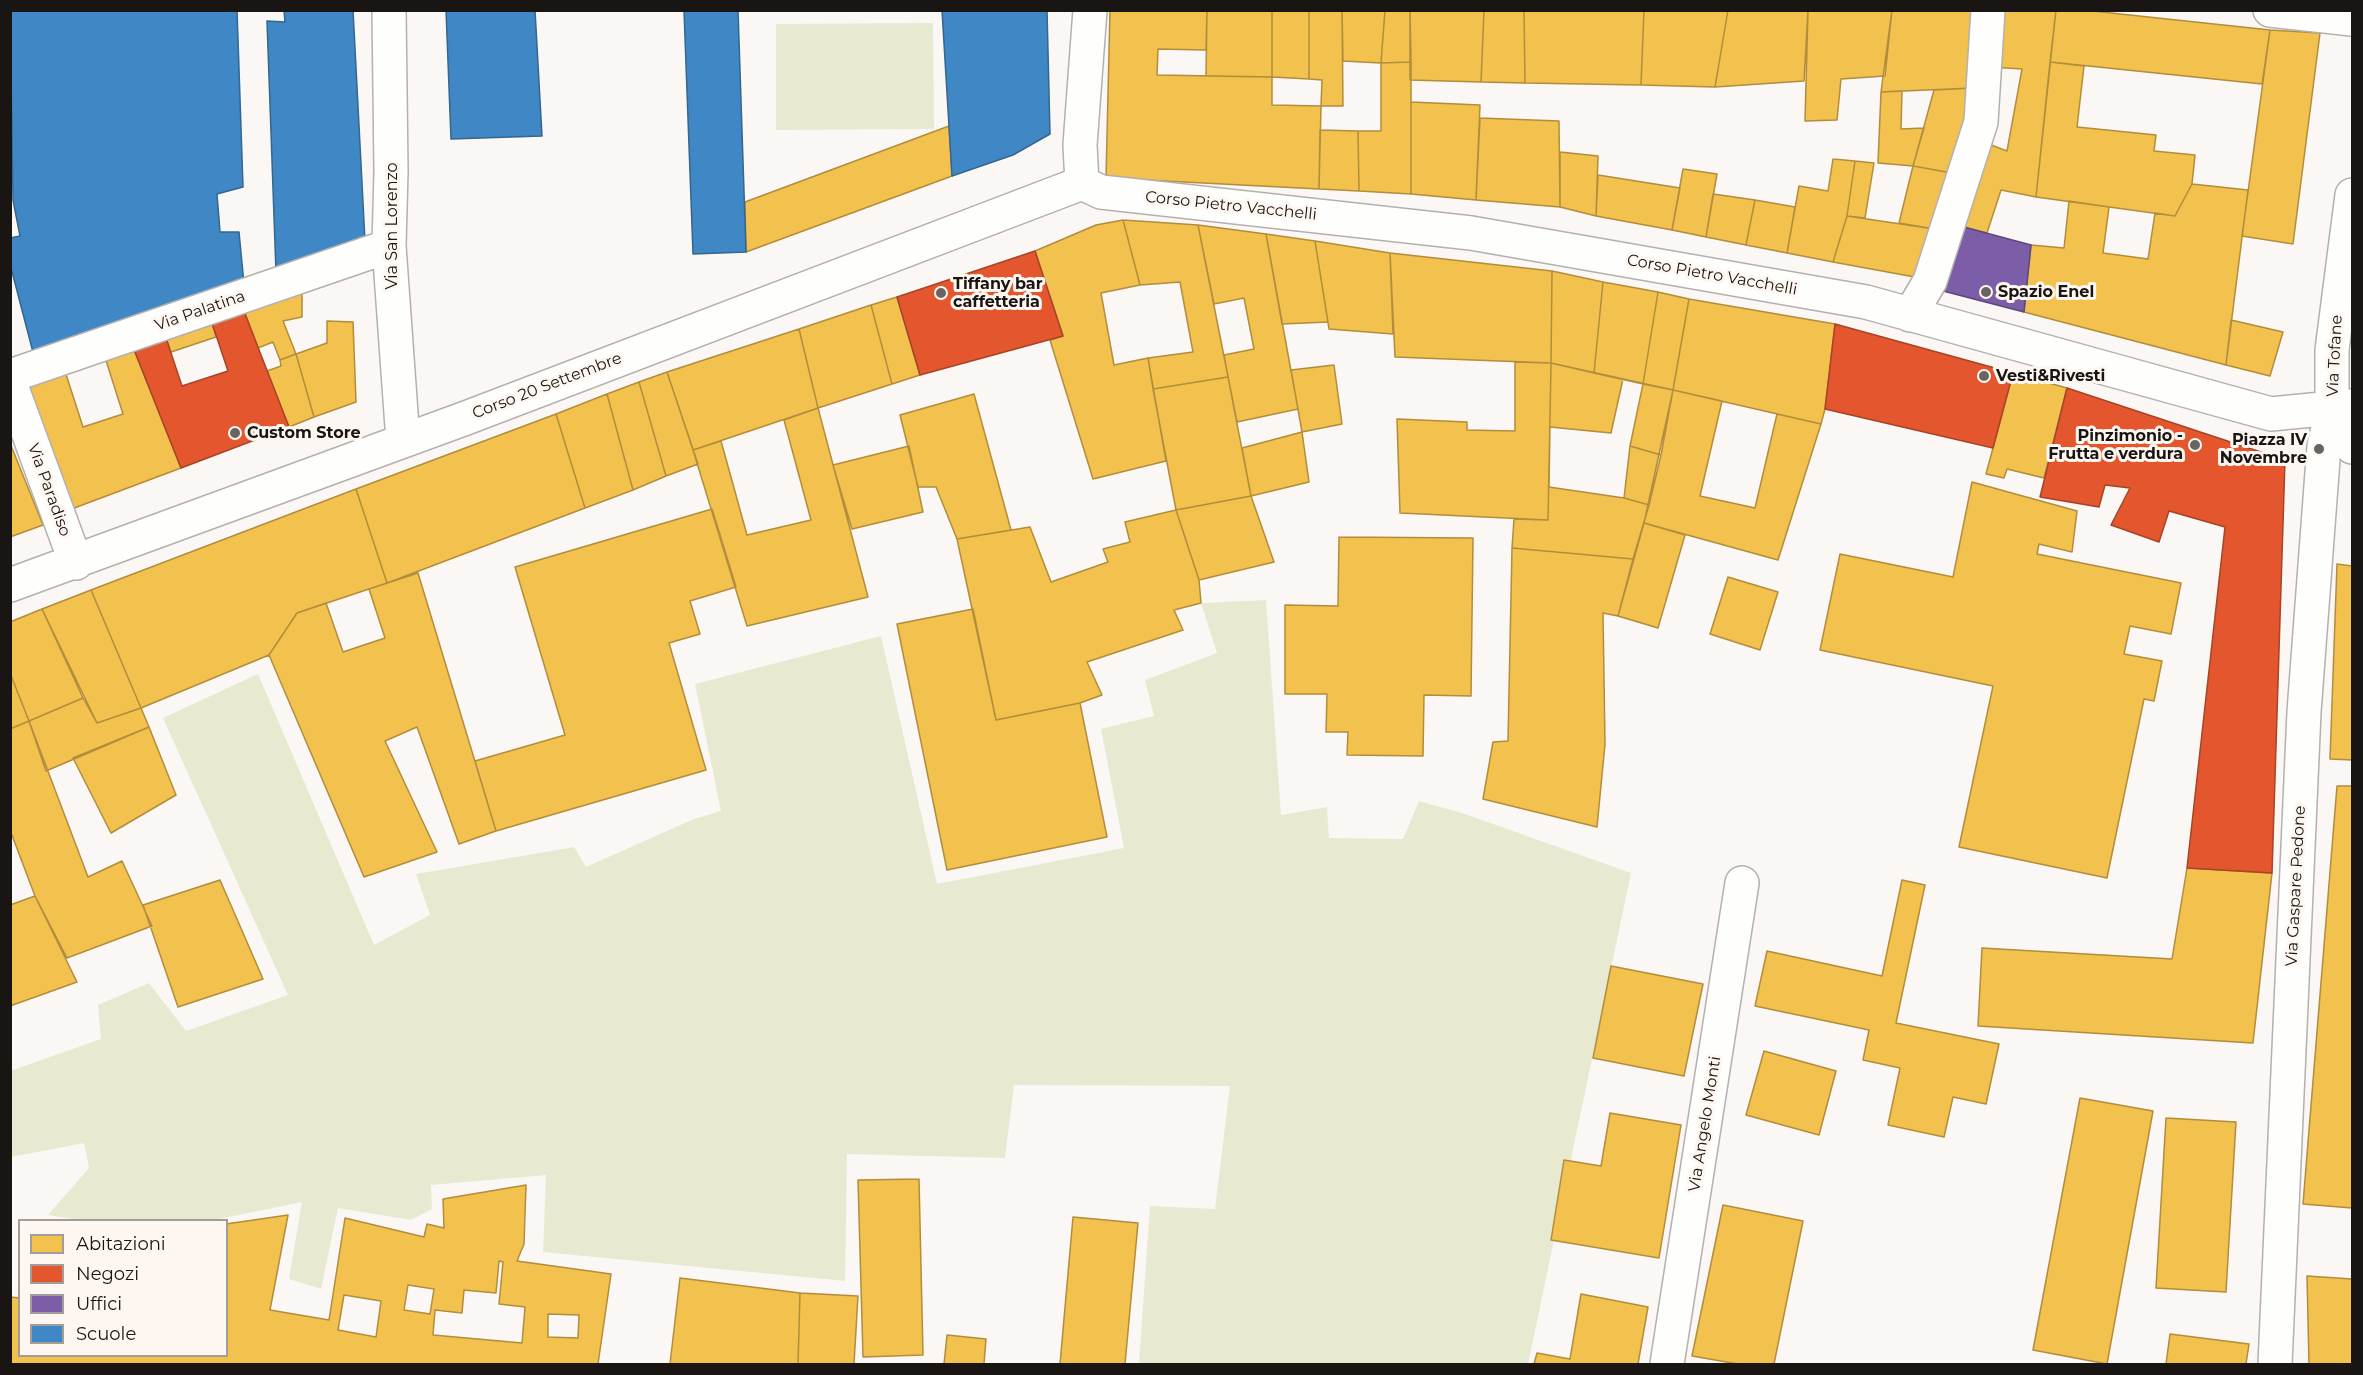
<!DOCTYPE html>
<html>
<head>
<meta charset="utf-8">
<style>
  body { margin:0 }
  #map { position:relative; width:2363px; height:1375px; overflow:hidden; background:#fbf7f4; font-family:Montserrat,sans-serif }
  canvas { display:block }
  .frame { position:absolute; inset:0; border:12px solid #191512; pointer-events:none }
  .legend { position:absolute; left:18px; top:1219px; width:210px; height:138px; box-sizing:border-box; background:#fef7f1; border:2px solid #a29d98; margin:0; padding:8px 10px; list-style:none; font-size:18px; color:#191512 }
  .legend li { display:flex; align-items:center; gap:12px; height:30px }
  .legend b { width:30px; border:2px solid #a29d98 }
</style>
</head>
<body>
<div id="map">
<canvas width="2363" height="1375"></canvas>
<div class="frame"></div>
<ul class="legend">
<li><b style="height:16px;background:#f2c14e"></b>Abitazioni</li>
<li><b style="height:16px;background:#e4572e"></b>Negozi</li>
<li><b style="height:16px;background:#7b5ea7"></b>Uffici</li>
<li><b style="height:16px;background:#3f88c5"></b>Scuole</li>
</ul>
</div>
<script>
const context = document.querySelector('canvas').getContext('2d');
context.lineJoin = 'round';
function fillPath(path, color) {
  context.fillStyle = color;
  context.fill(path, 'evenodd');
}
function toPath(rows) {
  const path = new Path2D();
  for (const r of rows) {
    path.moveTo(r[0], r[1]);
    for (let i = 2; i < r.length; i += 2) path.lineTo(r[i], r[i + 1]);
  }
  return path;
}
function stroke(path, color, width, dash) {
  context.strokeStyle = color;
  context.lineWidth = width;
  context.lineCap = dash ? 'butt' : 'round';
  context.setLineDash(dash || []);
  context.stroke(path);
}
function label(font, color, halo, rows, align = 'center') {
  context.font = font + ' Montserrat,sans-serif';
  context.lineWidth = 6;
  context.setLineDash([]);
  context.textBaseline = 'middle';
  context.strokeStyle = halo;
  context.fillStyle = color;
  for (const [text, x, y, turn = 0] of rows) {
    context.save();
    context.translate(x, y);
    context.rotate((+turn || 0) * Math.PI / 180);
    context.textAlign = isNaN(turn) ? turn : align;
    if (halo) context.strokeText(text, 0, 0);
    context.fillText(text, 0, 0);
    context.restore();
  }
}
fillPath(toPath([
  [933,23,934,129,776,130,776,24],
  [1266,600,1281,815,1327,807,1329,838,1403,839,1419,801,1465,814,1631,873,1528,1364,1139,1364,1150,1206,1215,1209,1230,1086,1014,1085,1005,1158,847,1154,845,1281,543,1252,546,1175,431,1185,432,1209,411,1220,338,1208,321,1289,289,1279,302,1202,214,1220,79,1220,48,1215,89,1168,84,1143,11,1157,10,1071,101,1039,98,1005,149,983,186,1031,288,995,163,718,258,674,374,945,430,915,416,874,574,847,586,867,694,819,721,811,695,684,881,636,937,884,1124,848,1101,729,1154,716,1145,680,1217,653,1201,603]
]), '#e7ead1');
const homes = toPath([
  [1110,10,1207,10,1206,50,1158,49,1157,75,1272,77,1272,105,1321,106,1319,189,1106,178,1110,10],
  [1207,10,1272,10,1272,77,1206,76,1207,10],
  [1272,10,1309,10,1309,79,1272,77,1272,10],
  [1309,10,1342,10,1343,106,1321,106,1322,80,1309,79,1309,10],
  [1342,10,1385,10,1381,63,1343,61,1342,10],
  [1385,10,1410,10,1411,62,1381,63,1385,10],
  [1410,10,1484,10,1481,82,1410,80,1410,10],
  [1484,10,1524,10,1525,83,1481,82,1484,10],
  [1524,10,1644,10,1641,85,1525,83,1524,10],
  [1644,10,1728,10,1715,87,1641,85,1644,10],
  [1728,10,1808,10,1804,81,1715,87,1728,10],
  [1808,10,1892,10,1885,76,1841,79,1837,120,1805,121,1808,10],
  [1892,10,1977,10,1973,88,1881,92,1892,10],
  [1994,10,2056,10,2036,197,2001,190,1987,233,1960,226,1983,142,2007,151,2022,69,1990,67,1994,10],
  [2056,10,2083,10,2270,30,2262,84,2050,62,2056,10],
  [2270,30,2320,33,2293,244,2242,236,2270,30],
  [1411,62,1411,194,1359,191,1358,131,1381,131,1381,63,1411,62],
  [2050,62,2084,66,2077,127,2156,135,2154,151,2195,155,2192,184,2175,216,2036,197,2050,62],
  [1973,88,1952,173,1913,166,1934,90,1973,88],
  [1902,91,1901,129,1924,128,1913,166,1878,163,1881,92,1902,91],
  [1411,102,1480,105,1476,200,1411,194,1411,102],
  [1480,118,1559,121,1560,207,1476,200,1480,118],
  [949,126,952,176,746,252,745,202,949,126],
  [1320,130,1358,131,1359,191,1319,189,1320,130],
  [1560,152,1598,156,1596,216,1560,207,1560,152],
  [1833,159,1855,161,1847,216,1833,262,1787,253,1799,186,1828,191,1833,159],
  [1855,161,1874,163,1865,218,1847,216,1855,161],
  [1913,166,1952,173,1934,229,1899,223,1913,166],
  [1683,169,1717,174,1706,237,1672,230,1683,169],
  [1598,175,1680,188,1672,230,1596,216,1598,175],
  [2192,184,2248,190,2226,365,2024,312,2031,245,2064,248,2069,201,2109,207,2103,253,2148,259,2155,213,2175,216,2192,184],
  [1713,194,1755,200,1746,245,1706,237,1713,194],
  [1755,200,1795,207,1787,253,1746,245,1755,200],
  [1847,216,1934,229,1920,278,1833,262,1847,216],
  [1123,220,1198,225,1214,304,1244,298,1254,349,1224,355,1228,377,1153,389,1148,358,1193,352,1180,282,1140,285,1123,220],
  [1123,220,1140,285,1101,293,1114,365,1148,358,1166,461,1093,479,1050,340,1063,336,1035,251,1096,225,1123,220],
  [1198,225,1266,234,1298,409,1237,422,1198,225],
  [1266,234,1315,241,1328,322,1282,324,1266,234],
  [1315,241,1390,253,1393,334,1329,329,1315,241],
  [1390,253,1552,271,1551,363,1395,357,1390,253],
  [1552,271,1603,282,1594,373,1551,363,1552,271],
  [1603,282,1658,292,1643,384,1594,373,1603,282],
  [302,286,302,317,283,321,296,354,280,360,273,342,258,348,242,306,302,286],
  [1658,292,1689,299,1673,390,1643,384,1658,292],
  [897,297,920,375,892,384,871,305,897,297],
  [1689,299,1835,324,1825,409,1821,424,1673,390,1689,299],
  [871,305,892,384,818,408,799,329,871,305],
  [210,317,216,337,171,352,164,332,210,317],
  [2231,320,2283,332,2270,376,2226,365,2231,320],
  [327,321,353,322,356,402,314,417,296,354,327,343,327,321],
  [799,329,818,408,693,450,667,372,799,329],
  [131,342,181,468,69,510,21,378,63,365,83,427,123,414,103,351,131,342],
  [296,354,314,417,289,427,267,371,281,366,280,360,296,354],
  [1515,362,1551,363,1548,520,1400,513,1397,419,1467,422,1467,430,1515,431,1515,362],
  [1551,363,1673,390,1661,455,1630,446,1624,498,1649,505,1633,559,1512,548,1514,519,1548,520,1551,363],
  [1334,365,1342,424,1302,432,1291,370,1334,365],
  [667,372,698,464,666,476,639,382,667,372],
  [2013,373,2067,388,2044,478,2007,469,2004,478,1986,474,2013,373],
  [1228,377,1251,496,1176,510,1153,389,1228,377],
  [1623,379,1643,384,1630,446,1624,498,1549,487,1550,427,1611,433,1623,379],
  [639,382,666,476,633,490,607,394,639,382],
  [1673,390,1722,401,1700,496,1755,508,1777,414,1821,424,1778,560,1644,523,1673,390],
  [607,394,633,490,585,508,556,414,607,394],
  [974,394,1011,530,957,539,936,487,918,487,900,415,974,394],
  [818,408,868,597,747,626,693,450,721,441,747,535,811,520,784,420,818,408],
  [556,414,585,508,387,583,356,489,556,414],
  [1302,432,1309,482,1251,496,1242,448,1302,432],
  [10,443,43,525,10,537,10,443],
  [909,446,923,512,852,529,833,465,909,446],
  [1630,446,1661,455,1649,505,1624,498,1630,446],
  [1972,482,2077,511,2072,552,2039,544,2037,554,2181,583,2171,634,2130,626,2124,654,2162,661,2154,701,2144,699,2107,878,1959,847,1993,686,1820,650,1840,554,1953,577,1972,482],
  [356,489,387,583,297,613,269,655,141,708,91,590,356,489],
  [1251,496,1274,562,1199,580,1176,510,1251,496],
  [712,509,736,587,690,601,700,634,669,643,706,770,496,831,475,761,565,735,515,567,712,509],
  [1176,510,1199,580,1201,603,1174,610,1183,630,1087,662,1102,695,1080,703,996,720,957,539,1030,527,1051,582,1108,562,1103,549,1130,542,1125,522,1176,510],
  [1644,523,1685,535,1658,628,1618,616,1644,523],
  [1339,537,1473,538,1471,696,1424,695,1423,756,1347,755,1348,732,1326,732,1327,694,1285,694,1285,605,1338,606,1339,537],
  [1512,548,1633,559,1618,616,1603,613,1605,744,1597,827,1483,799,1493,742,1508,741,1512,548],
  [2337,564,2352,566,2352,760,2330,759,2337,564],
  [418,573,496,831,459,844,417,727,385,741,437,852,364,877,269,655,297,613,326,603,343,652,385,638,369,589,418,573],
  [1728,577,1778,592,1760,650,1710,634,1728,577],
  [91,590,141,708,97,723,42,609,91,590],
  [42,609,83,698,29,721,10,673,10,622,42,609],
  [973,609,996,720,1080,703,1107,837,947,870,897,624,973,609],
  [10,673,29,721,10,729,10,673],
  [83,698,97,723,141,708,149,727,46,771,29,721,83,698],
  [29,721,88,877,122,861,152,926,67,958,35,896,10,830,10,729,29,721],
  [149,727,176,795,111,833,73,758,149,727],
  [2337,786,2352,786,2352,1208,2303,1204,2337,786],
  [2187,868,2272,873,2253,1043,1978,1026,1982,948,2172,959,2187,868],
  [220,880,263,979,178,1007,143,905,220,880],
  [1902,880,1925,885,1896,1023,1999,1044,1986,1104,1953,1097,1944,1137,1888,1125,1900,1068,1863,1060,1869,1030,1755,1006,1767,951,1882,976,1902,880],
  [35,896,77,982,10,1006,10,905,35,896],
  [1611,966,1703,984,1684,1076,1593,1058,1611,966],
  [1764,1051,1836,1071,1819,1135,1746,1115,1764,1051],
  [2080,1098,2153,1111,2107,1364,2033,1350,2080,1098],
  [1610,1113,1681,1125,1659,1258,1551,1240,1564,1160,1601,1166,1610,1113],
  [2166,1118,2236,1122,2226,1292,2156,1288,2166,1118],
  [919,1179,923,1355,863,1357,858,1180,919,1179],
  [526,1185,524,1244,517,1261,611,1274,598,1364,605,1364,10,1364,10,1297,20,1298,20,1356,226,1356,226,1224,288,1215,270,1310,329,1320,345,1218,424,1237,427,1224,444,1228,443,1199,526,1185],
  [499,1261,503,1262,499,1304,525,1307,522,1343,433,1335,435,1310,462,1313,464,1290,496,1293,499,1261],
  [408,1285,434,1289,430,1314,404,1310,408,1285],
  [344,1295,381,1301,376,1337,338,1330,344,1295],
  [548,1314,579,1315,578,1338,548,1337,548,1314],
  [1723,1205,1803,1221,1774,1364,1738,1364,1692,1356,1723,1205],
  [1073,1217,1138,1223,1125,1364,1060,1364,1073,1217],
  [2307,1276,2352,1279,2352,1364,2309,1364,2307,1276],
  [680,1278,800,1293,798,1364,670,1364,680,1278],
  [800,1293,858,1296,854,1364,798,1364,800,1293],
  [1581,1294,1648,1307,1638,1364,1534,1364,1537,1353,1570,1359,1581,1294],
  [2170,1334,2249,1344,2246,1364,2166,1364,2170,1334],
  [947,1335,986,1339,984,1364,944,1364,947,1335]
]);
fillPath(homes, '#f2c14e');
stroke(homes, '#b18d3c', 1.5);
const shops = toPath([
  [1035,251,1063,336,920,375,897,297,1035,251],
  [242,306,289,427,181,468,131,342,164,332,182,386,228,371,210,317,242,306],
  [1835,324,2013,373,1993,448,1825,409,1835,324],
  [2067,388,2285,460,2272,873,2187,868,2225,527,2169,511,2159,542,2111,525,2130,488,2105,485,2099,507,2040,497,2067,388]
]);
fillPath(shops, '#e4572e');
stroke(shops, '#a74326', 1.5);
const offices = toPath([
  [1960,226,2031,245,2024,312,1943,291,1960,226]
]);
fillPath(offices, '#7b5ea7');
stroke(offices, '#5e487a', 1.5);
const schools = toPath([
  [10,10,237,10,243,187,217,194,220,232,239,232,244,284,34,356,10,264,10,238,20,236,13,200,10,10],
  [284,10,353,10,365,241,276,272,267,21,285,22,284,10],
  [446,10,535,10,542,136,451,139,446,10],
  [684,10,738,10,746,252,693,254,684,10],
  [942,10,1047,10,1050,134,1013,155,952,176,942,10]
]);
fillPath(schools, '#3f88c5');
stroke(schools, '#34668f', 1.5);
const street = toPath([
  [389,10,391,171,389,246,403,441],
  [2270,10,2352,19],
  [1082,183,1101,192,1471,233,1866,302,2271,414,2352,406],
  [1082,183,1080,145,1090,10],
  [1910,315,1930,281,1981,122,1988,10],
  [10,376,389,246],
  [10,383,76,563],
  [2332,410,2352,447],
  [10,585,466,418,1082,183],
  [1667,1364,1742,883],
  [2275,1364,2304,712,2324,446,2332,410,2332,350,2352,195]
]);
stroke(street, '#b4b0ad', 36);
stroke(street, '#fefefd', 33);
for (const [x, y, r, color] of [
  [1986,292,6,"#686461"],
  [941,293,6,"#686461"],
  [1984,376,6,"#686461"],
  [235,433,6,"#686461"],
  [2195,445,6,"#686461"],
  [2319,449,6,"#686461"]
]) {
  const dot = new Path2D();
  dot.arc(x, y, r, 0, 2 * Math.PI);
  context.fillStyle = color;
  context.fill(dot);
  stroke(dot, '#fef7f1', 2);
}
label('16px', '#191512', '#fef7f1', [
  ["Corso Pietro Vacchelli",1231,206,6],
  ["Via San Lorenzo",392,226,-90],
  ["Corso Pietro Vacchelli",1712,275,10],
  ["Via Palatina",200,311,-19],
  ["Via Tofane",2335,356,-87],
  ["Corso 20 Settembre",547,386,-21],
  ["Via Paradiso",49,490,70],
  ["Via Gaspare Pedone",2296,886,-87],
  ["Via Angelo Monti",1705,1124,-81]
]);
label('bold 16px', '#191512', '#fef7f1', [
  ["Tiffany bar",953,284],
  ["caffetteria",953,302],
  ["Spazio Enel",1998,292],
  ["Vesti&Rivesti",1996,376],
  ["Custom Store",247,433],
  ["Pinzimonio -",2183,436,"right"],
  ["Frutta e verdura",2183,454,"right"],
  ["Piazza IV",2307,440,"right"],
  ["Novembre",2307,458,"right"]
], 'left');
</script>
</body>
</html>
